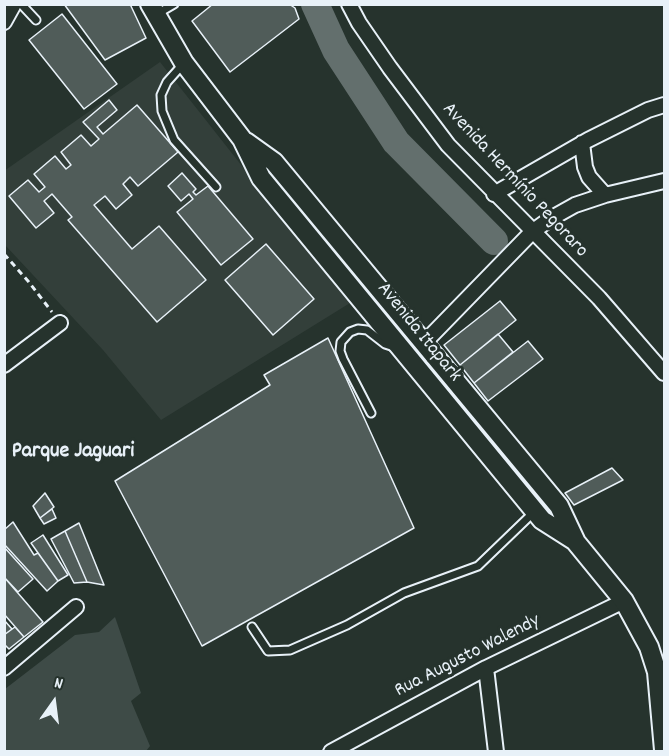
<!DOCTYPE html>
<html>
<head>
<meta charset="utf-8">
<style>
  body { margin:0 }
  #map { position:relative; width:669px; height:756px; overflow:hidden; background:#26332d; font-family:Dekko,sans-serif }
  canvas { display:block }
  .frame { position:absolute; inset:0; border:6px solid #e8f1f8; pointer-events:none }
  .north { position:absolute; left:24px; top:672px; width:60px; height:60px; -webkit-text-stroke:4px #26332d; paint-order:stroke; rotate:14deg; font-size:16px; font-weight:700; line-height:24px; text-align:center; color:#e8f1f8 }
  .north::after { content:''; display:block; margin:auto; width:21px; height:27px; background:#e8f1f8; clip-path:polygon(50% 0,100% 100%,50% 72%,0 100%) }
</style>
</head>
<body>
<div id="map">
<canvas width="669" height="756"></canvas>
<div class="frame"></div>
<div class="north">N</div>
</div>
<script>
const context = document.querySelector('canvas').getContext('2d');
context.lineJoin = 'round';
function fillPath(path, color) {
  context.fillStyle = color;
  context.fill(path, 'evenodd');
}
function toPath(rows) {
  const path = new Path2D();
  for (const r of rows) {
    path.moveTo(r[0], r[1]);
    for (let i = 2; i < r.length; i += 2) path.lineTo(r[i], r[i + 1]);
  }
  return path;
}
function stroke(path, color, width, dash) {
  context.strokeStyle = color;
  context.lineWidth = width;
  context.lineCap = dash ? 'butt' : 'round';
  context.setLineDash(dash || []);
  context.stroke(path);
}
function label(font, color, halo, rows, align = 'center') {
  context.font = font + ' Dekko,sans-serif';
  context.lineWidth = 6;
  context.setLineDash([]);
  context.textBaseline = 'middle';
  context.strokeStyle = halo;
  context.fillStyle = color;
  for (const [text, x, y, turn = 0] of rows) {
    context.save();
    context.translate(x, y);
    context.rotate((+turn || 0) * Math.PI / 180);
    context.textAlign = isNaN(turn) ? turn : align;
    if (halo) context.strokeText(text, 0, 0);
    context.fillText(text, 0, 0);
    context.restore();
  }
}
fillPath(toPath([
  [160,62,350,303,161,420,103,350,5,245,4,171]
]), '#333f3a');
fillPath(toPath([
  [115,617,141,693,131,701,150,746,146,751,5,751,5,689,75,635,99,632]
]), '#3e4b47');
stroke(toPath([
  [315,4,336,50,396,142,494,241]
]), '#636f6d', 28);
const building = toPath([
  [64,4,130,4,146,38,105,60,64,4],
  [213,4,289,4,295,8,299,19,230,72,192,21,213,4],
  [62,14,117,84,84,109,29,40,62,14],
  [109,100,117,110,97,127,103,134,137,105,178,152,138,186,130,177,123,184,132,195,116,209,105,196,94,205,132,249,159,226,206,280,157,322,68,220,72,217,52,194,44,201,54,213,36,228,9,196,28,180,39,192,45,187,34,174,55,156,66,169,71,165,61,152,81,135,91,146,99,139,83,122,109,100],
  [182,173,196,189,193,192,196,195,208,186,253,239,221,265,177,212,193,199,189,194,181,201,168,186,182,173],
  [266,244,314,299,273,335,225,280,266,244],
  [500,301,516,320,460,365,444,345,500,301],
  [498,334,513,352,474,383,460,365,498,334],
  [328,338,414,528,202,646,115,481,270,385,264,375,328,338],
  [528,341,543,359,488,401,474,383,528,341],
  [612,468,623,480,574,505,565,493,612,468],
  [45,493,54,507,40,518,33,506,45,493],
  [52,509,56,518,44,524,40,518,52,509],
  [13,522,34,555,38,553,58,581,47,591,4,544,4,530,13,522],
  [79,523,104,585,87,582,65,531,79,523],
  [65,531,87,582,74,583,51,539,65,531],
  [43,535,68,575,58,581,31,543,43,535],
  [4,547,33,579,18,592,4,577,4,547],
  [4,577,43,622,24,637,4,614,4,577],
  [4,620,12,629,4,635,4,620],
  [15,627,24,637,9,649,4,644,4,635,15,627]
]);
fillPath(building, '#505c59');
stroke(building, '#e8f1f8', 1.5);
const service = toPath([
  [21,4,36,20],
  [157,14,174,4],
  [184,63,167,82,161,95,162,111,174,140,216,187],
  [371,413,343,359,340,351,341,342,350,332,358,329,367,330,385,344,394,347],
  [252,627,268,651,290,650,347,625,404,593,478,566,533,513]
]);
const minor = toPath([
  [349,4,359,23,390,68,448,145,599,298,664,373],
  [4,22,14,4],
  [582,143,585,167,589,177,605,195],
  [494,194,588,140,648,110,664,105],
  [423,344,532,232,550,219,575,205,605,195,664,181],
  [4,365,60,323],
  [4,668,76,607],
  [486,668,496,752],
  [331,752,486,668,624,601]
]);
const secondary = toPath([
  [150,4,184,63,242,139,261,178,542,520,575,541,624,601,649,647,657,672,664,750],
  [246,142,274,162,559,506,575,540]
]);
stroke(service, '#e8f1f8', 11);
stroke(minor, '#e8f1f8', 18);
stroke(secondary, '#e8f1f8', 22);
stroke(toPath([
  [4,254,28,281,52,312]
]), '#e8f1f8', 3, [6, 4.5]);
stroke(service, '#26332d', 7);
stroke(minor, '#26332d', 14);
stroke(secondary, '#26332d', 18);
label('20px', '#e8f1f8', '#26332d', [
  ["Avenida Hermínio Pegoraro",514,181,47],
  ["Avenida Itapark",418,333,51],
  ["Rua Augusto Walendy",468,657,-27]
]);
label('bold 22px', '#e8f1f8', '#26332d', [
  ["Parque Jaguari",73,453]
]);
</script>
</body>
</html>
